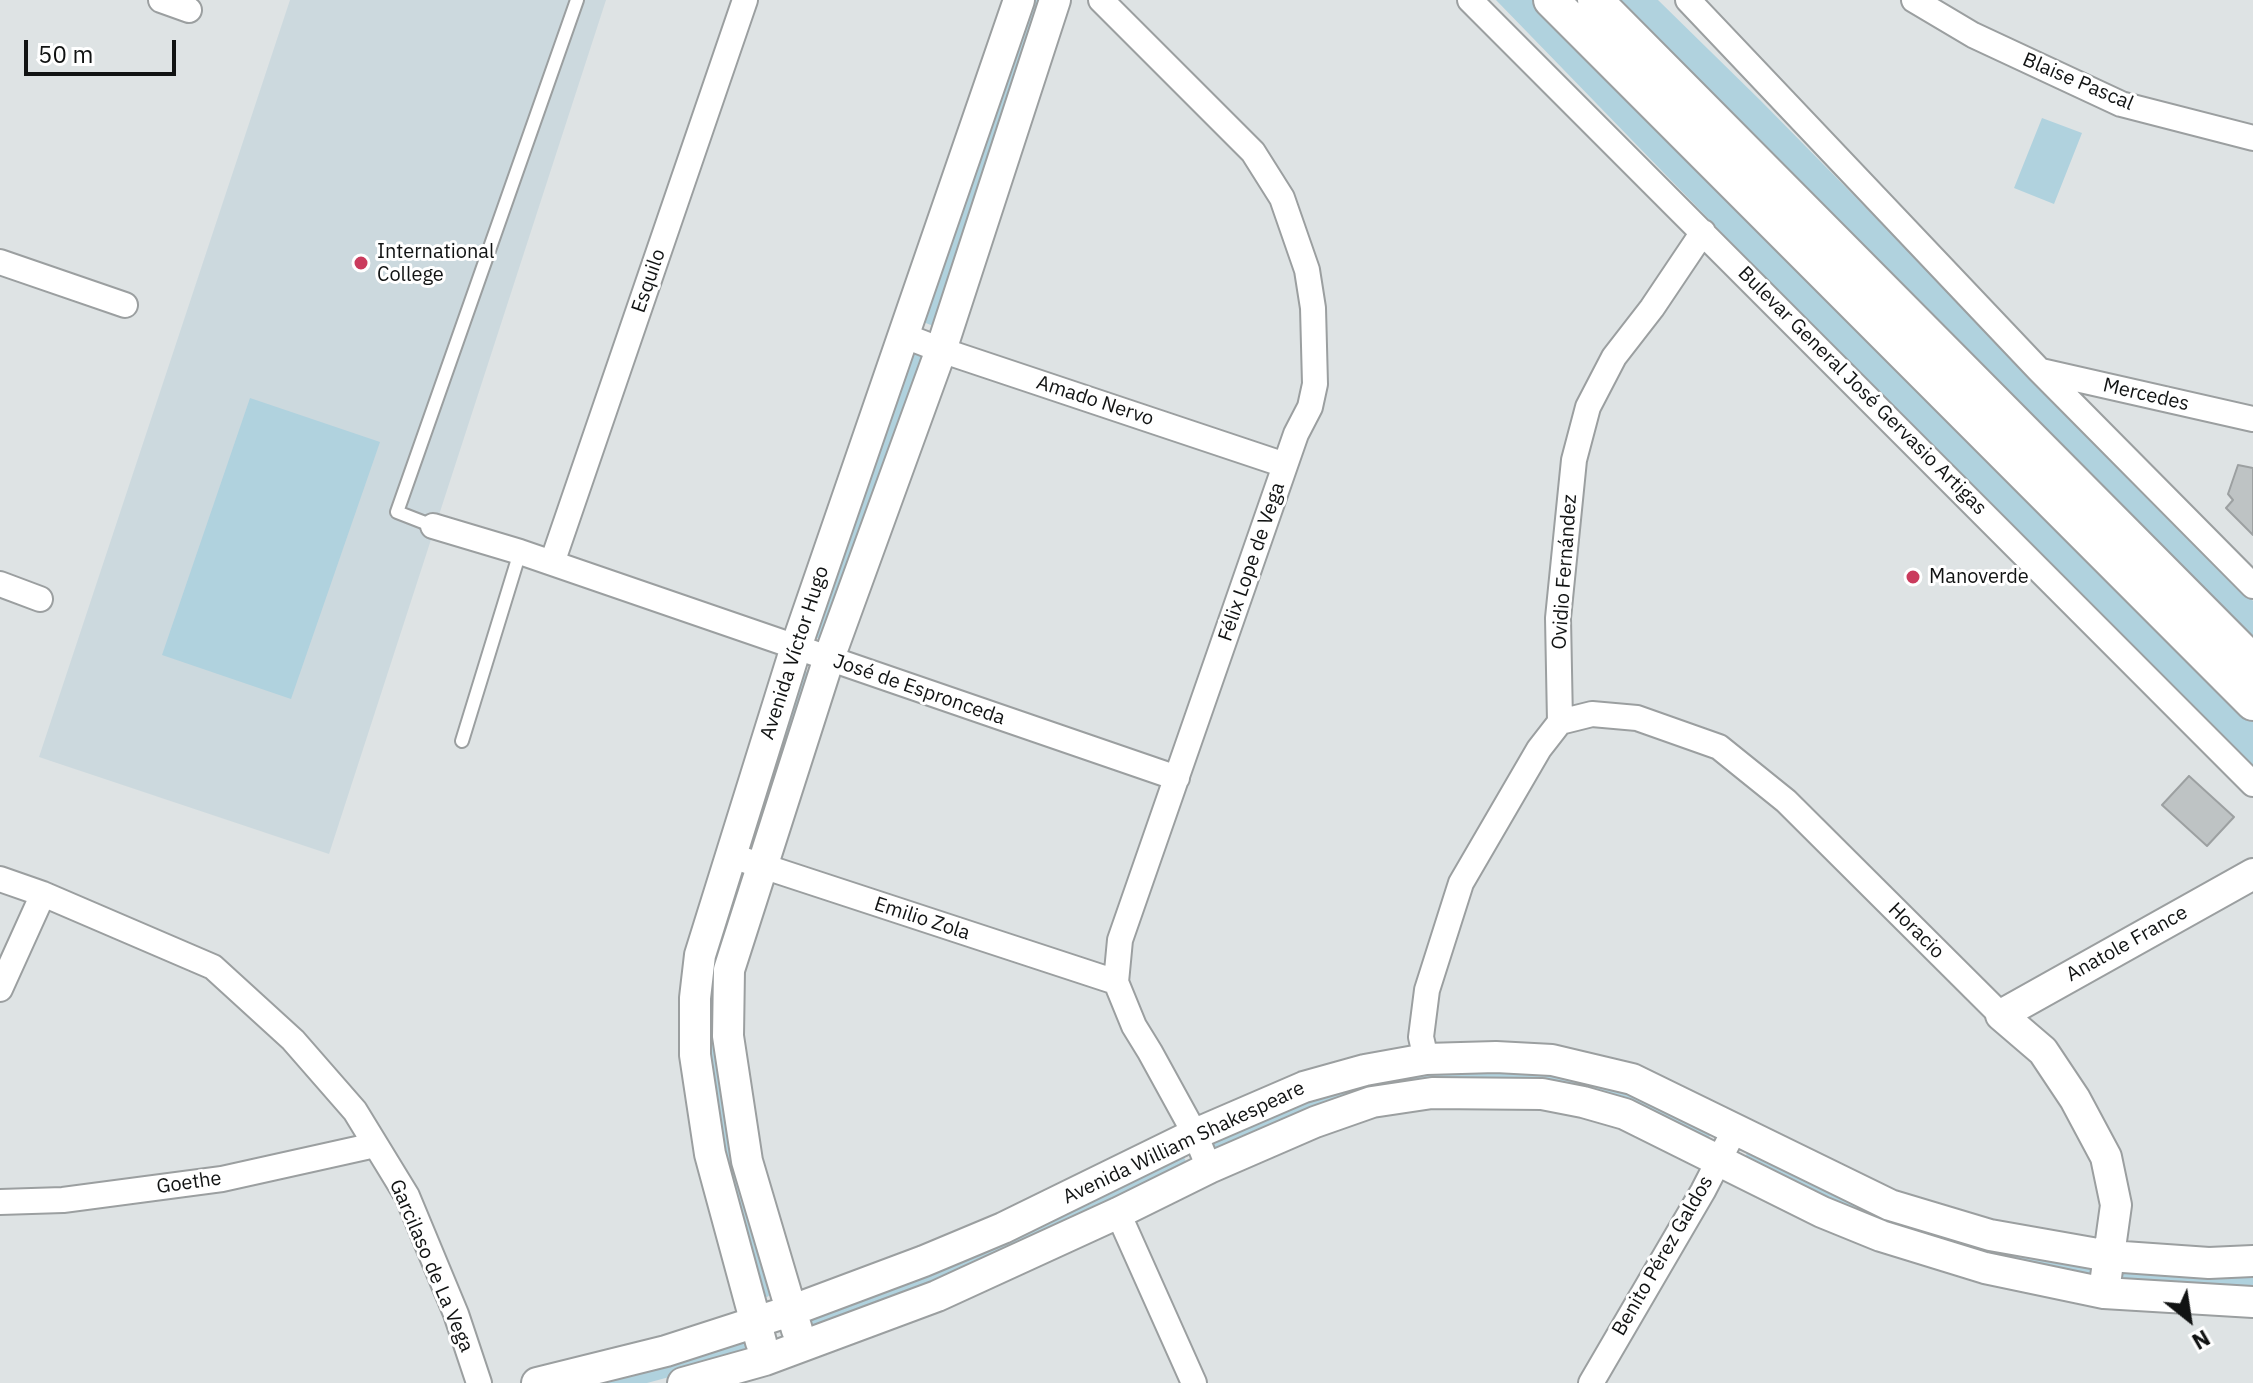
<!DOCTYPE html>
<html>
<head>
<meta charset="utf-8">
<style>
  body { margin:0 }
  #map { position:relative; width:2253px; height:1383px; overflow:hidden; background:#dee3e4; font-family:"IBM Plex Sans",sans-serif }
  canvas { display:block }
  .north { position:absolute; left:2149px; top:1279px; width:80px; height:80px; -webkit-text-stroke:6px #fff; paint-order:stroke; rotate:150deg; font-size:22px; font-weight:700; line-height:32px; text-align:center; color:#111313 }
  .north::after { content:''; display:block; margin:auto; width:28px; height:36px; background:#111313; clip-path:polygon(50% 0,100% 100%,50% 72%,0 100%) }
  .scale { position:absolute; left:24px; top:40px; width:152px; height:36px; box-sizing:border-box; border:4px solid #111313; border-top:0; padding-left:10px; font-size:24px; line-height:28px; white-space:nowrap; color:#111313; -webkit-text-stroke:6px #fff; paint-order:stroke }
</style>
</head>
<body>
<div id="map">
<canvas width="2253" height="1383"></canvas>
<div class="north">N</div>
<div class="scale">50 m</div>
</div>
<script>
const context = document.querySelector('canvas').getContext('2d');
context.lineJoin = 'round';
function fillPath(path, color) {
  context.fillStyle = color;
  context.fill(path, 'evenodd');
}
function toPath(rows) {
  const path = new Path2D();
  for (const r of rows) {
    path.moveTo(r[0], r[1]);
    for (let i = 2; i < r.length; i += 2) path.lineTo(r[i], r[i + 1]);
  }
  return path;
}
function stroke(path, color, width, dash) {
  context.strokeStyle = color;
  context.lineWidth = width;
  context.lineCap = dash ? 'butt' : 'round';
  context.setLineDash(dash || []);
  context.stroke(path);
}
function label(font, color, halo, rows, align = 'center') {
  context.font = font + ' "IBM Plex Sans",sans-serif';
  context.lineWidth = 6;
  context.setLineDash([]);
  context.textBaseline = 'middle';
  context.strokeStyle = halo;
  context.fillStyle = color;
  for (const [text, x, y, turn = 0] of rows) {
    context.save();
    context.translate(x, y);
    context.rotate((+turn || 0) * Math.PI / 180);
    context.textAlign = isNaN(turn) ? turn : align;
    if (halo) context.strokeText(text, 0, 0);
    context.fillText(text, 0, 0);
    context.restore();
  }
}
fillPath(toPath([
  [290,0,606,0,329,854,39,757]
]), '#ccd9de');
fillPath(toPath([
  [1030,0,1047,0,938,328,921,321],
  [1496,0,1533,0,1716,186,2253,716,2253,770,1761,273],
  [1607,0,1658,0,1760,100,2253,601,2253,648],
  [2042,118,2082,133,2054,204,2014,188],
  [910,351,927,357,825,641,811,636],
  [250,398,380,442,291,699,162,655],
  [805,671,814,675,753,850,746,843],
  [746,867,725,958,774,1292,767,1297,758,1297,709,1090,708,955,740,868],
  [1427,1067,1592,1075,1713,1133,1706,1140,1494,1084,1215,1152,1211,1146,1213,1135,1307,1096],
  [1747,1151,2091,1265,2092,1271,2089,1276,2083,1279,1881,1229,1748,1162,1746,1156],
  [1183,1155,1188,1166,1014,1252,809,1336,802,1317],
  [2120,1269,2253,1272,2253,1291,2119,1280],
  [744,1337,749,1353,673,1376,647,1383,577,1383]
]), '#b0d2de');
const building = toPath([
  [2238,465,2253,468,2253,535,2226,508,2233,500,2228,494,2238,465],
  [2189,776,2234,817,2207,846,2162,805,2189,776]
]);
fillPath(building, '#bec3c4');
stroke(building, '#9ca0a1', 2);
const service = toPath([
  [433,526,397,512,577,0],
  [462,741,520,552]
]);
const minor = toPath([
  [161,0,189,10],
  [1101,0,1253,152,1282,198,1307,270,1313,308,1315,384,1310,407,1296,434,1120,940,1116,982,1134,1026,1150,1052,1195,1134,1209,1168],
  [1470,0,2253,784],
  [1688,0,2039,370,2253,586],
  [1914,0,1973,35,2121,104,2253,138],
  [0,262,125,305],
  [905,336,941,350,1285,465],
  [2041,371,2253,419],
  [433,526,520,552,1177,778],
  [552,563,745,0],
  [0,584,40,599],
  [1560,722,1592,714,1637,718,1719,747,1786,801,2001,1015],
  [729,855,1116,982],
  [0,879,43,894,213,967,293,1040,355,1111,407,1196,456,1314,479,1383],
  [0,989,43,894],
  [1426,1059,1421,1037,1427,990,1461,883,1539,749,1560,722,1558,618,1574,460,1588,407,1614,357,1652,308,1703,232],
  [0,1202,63,1200,222,1179,375,1145],
  [1118,1213,1194,1383],
  [1591,1383,1703,1191,1735,1129]
]);
const tertiary = toPath([
  [2106,1277,2116,1205,2106,1157,2075,1099,2043,1051,2001,1015,2253,874],
  [797,1330,747,1161,728,1036,729,970,829,658,941,350,1055,0],
  [761,1342,710,1154,695,1055,695,998,700,955,796,647,1019,0],
  [537,1383,666,1351,793,1310,924,1261,1003,1228,1195,1134,1304,1087,1365,1070,1426,1059,1496,1057,1552,1060,1632,1079,1890,1205,1990,1235,2109,1256,2209,1263,2253,1261],
  [683,1383,765,1360,937,1296,1118,1213,1209,1168,1315,1122,1372,1102,1432,1093,1542,1094,1583,1102,1625,1114,1822,1212,1881,1236,1985,1268,2104,1293,2253,1302]
]);
const secondary = toPath([
  [1551,0,2253,703],
  [1595,0,2253,662]
]);
stroke(service, '#9b9fa0', 16);
stroke(minor, '#9b9fa0', 28);
stroke(tertiary, '#9b9fa0', 34);
stroke(secondary, '#9b9fa0', 38);
stroke(service, '#fff', 12);
stroke(minor, '#fff', 24);
stroke(tertiary, '#fff', 30);
stroke(secondary, '#fff', 34);
for (const [x, y, r, color] of [
  [361,263,8,"#ca3b5d"],
  [1913,577,8,"#ca3b5d"]
]) {
  const dot = new Path2D();
  dot.arc(x, y, r, 0, 2 * Math.PI);
  context.fillStyle = color;
  context.fill(dot);
  stroke(dot, '#fff', 3);
}
label('20px', '#111313', '#fff', [
  ["Blaise Pascal",2078,82,23],
  ["Esquilo",649,281,-71],
  ["Bulevar General José Gervasio Artigas",1862,391,45],
  ["Mercedes",2146,395,13],
  ["Amado Nervo",1095,401,18],
  ["Félix Lope de Vega",1252,562,-71],
  ["Ovidio Fernández",1565,572,-86],
  ["Avenida Víctor Hugo",795,653,-72],
  ["José de Espronceda",919,690,19],
  ["Emilio Zola",922,919,18],
  ["Horacio",1916,931,45],
  ["Anatole France",2127,944,-29],
  ["Avenida William Shakespeare",1184,1143,-25],
  ["Goethe",189,1183,-8],
  ["Benito Pérez Galdos",1663,1256,-60],
  ["Garcilaso de La Vega",431,1266,67]
]);
label('20px', '#111313', '#fff', [
  ["International",377,252],
  ["College",377,275],
  ["Manoverde",1929,577]
], 'left');
</script>
</body>
</html>
